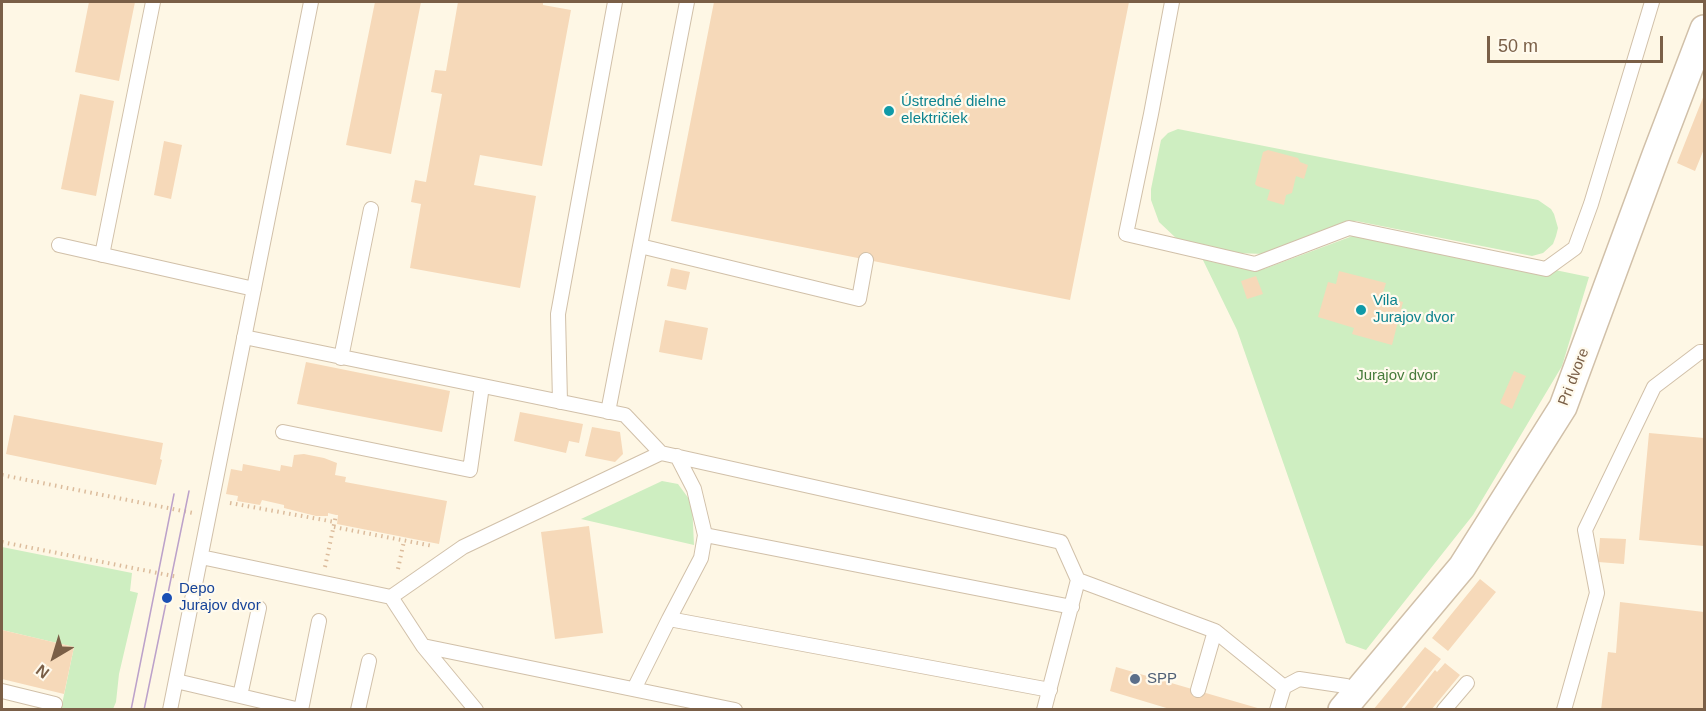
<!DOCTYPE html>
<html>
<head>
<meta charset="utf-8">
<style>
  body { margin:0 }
  #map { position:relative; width:1706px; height:711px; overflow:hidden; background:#fef7e5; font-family:Helvetica,sans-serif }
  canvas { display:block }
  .frame { position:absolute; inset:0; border:3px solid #7a5f47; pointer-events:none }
  .north { position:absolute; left:24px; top:627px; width:60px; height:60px; -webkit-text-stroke:4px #fffaed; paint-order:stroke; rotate:218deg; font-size:16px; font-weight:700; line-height:24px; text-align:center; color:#7a5f47 }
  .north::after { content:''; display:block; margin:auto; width:21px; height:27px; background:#7a5f47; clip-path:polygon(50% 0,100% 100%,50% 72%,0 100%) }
  .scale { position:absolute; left:1487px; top:36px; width:176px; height:27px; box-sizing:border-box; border:3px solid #7a5f47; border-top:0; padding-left:8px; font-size:18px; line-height:21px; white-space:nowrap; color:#7a5f47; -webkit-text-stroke:4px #fffaed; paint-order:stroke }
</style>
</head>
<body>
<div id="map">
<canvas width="1706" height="711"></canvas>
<div class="frame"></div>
<div class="north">N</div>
<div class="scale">50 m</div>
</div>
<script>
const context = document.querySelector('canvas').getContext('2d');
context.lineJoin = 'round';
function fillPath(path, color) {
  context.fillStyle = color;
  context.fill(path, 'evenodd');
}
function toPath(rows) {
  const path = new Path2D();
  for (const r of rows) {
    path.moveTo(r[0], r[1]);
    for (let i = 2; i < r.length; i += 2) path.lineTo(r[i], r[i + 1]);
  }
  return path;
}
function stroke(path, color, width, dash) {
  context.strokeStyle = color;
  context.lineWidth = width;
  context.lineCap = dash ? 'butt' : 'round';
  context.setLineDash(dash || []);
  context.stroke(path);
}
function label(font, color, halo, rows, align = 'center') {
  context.font = font + ' Helvetica,sans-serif';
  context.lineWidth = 4.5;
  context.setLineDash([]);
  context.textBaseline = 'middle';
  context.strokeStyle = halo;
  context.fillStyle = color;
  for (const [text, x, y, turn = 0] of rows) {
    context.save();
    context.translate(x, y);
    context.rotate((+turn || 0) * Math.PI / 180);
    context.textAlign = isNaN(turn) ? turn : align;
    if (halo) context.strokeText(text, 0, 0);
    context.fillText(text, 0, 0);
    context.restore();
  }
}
fillPath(toPath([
  [1178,129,1538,200,1551,209,1554,214,1558,228,1556,236,1553,244,1543,253,1532,256,1356,221,1341,223,1288,246,1265,254,1234,253,1177,239,1159,222,1151,200,1151,189,1161,140,1168,133],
  [1366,231,1589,277,1562,366,1473,515,1366,650,1346,643,1237,330,1201,256,1264,269],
  [662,481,678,484,692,503,694,545,581,519],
  [2,547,132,573,130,591,138,593,119,674,116,702,113,709,61,709,74,647,2,630]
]), '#ceeec1');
fillPath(toPath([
  [89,2,135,2,119,81,75,72],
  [375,2,421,2,391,154,346,145],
  [458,2,543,2,543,5,571,10,542,166,480,155,474,185,536,196,520,288,410,268,421,204,411,202,415,180,426,182,442,94,431,92,435,70,446,71],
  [714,2,1129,2,1070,300,671,221],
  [80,94,114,101,96,196,61,189],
  [1704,95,1704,149,1695,171,1677,163],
  [164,141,182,145,171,199,154,195],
  [1268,150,1298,158,1300,162,1308,165,1304,179,1296,176,1292,193,1286,195,1284,205,1267,200,1270,190,1257,186,1255,184,1263,152],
  [671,268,690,272,686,290,667,286],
  [1339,271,1386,283,1382,296,1403,302,1392,345,1352,334,1354,328,1318,317,1328,282,1336,284],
  [1256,276,1263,294,1247,299,1241,281],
  [665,320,708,328,702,360,659,352],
  [306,362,450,391,442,432,297,404],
  [1514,371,1526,376,1512,409,1500,403],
  [520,412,583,424,579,443,569,441,566,453,514,441],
  [14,415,163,443,160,459,162,460,156,485,6,454],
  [592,427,620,432,623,454,615,462,585,456],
  [1649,433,1704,438,1704,546,1639,540],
  [304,454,324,458,337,463,335,475,346,477,345,482,447,501,439,544,337,524,338,515,336,515,328,513,328,516,316,516,284,508,284,505,262,500,260,505,237,501,238,496,226,494,231,469,242,471,243,464,280,471,281,465,292,467,294,455],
  [589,526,603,633,555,639,541,532],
  [1600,538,1626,539,1624,564,1598,562],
  [1480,579,1496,592,1448,651,1432,638],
  [1620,602,1704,612,1703,664,1704,664,1704,710,1601,710,1608,652,1616,653],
  [2,630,74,647,64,694,2,679],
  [1425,647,1441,659,1400,710,1373,710],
  [1445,663,1460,675,1431,710,1403,710,1435,670,1437,672],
  [1116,667,1261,709,1261,710,1173,710,1110,691]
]), '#f6d9b9');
const lane = toPath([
  [1172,2,1151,114,1126,234,1255,264,1349,228,1546,269,1575,248,1591,204,1652,2],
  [59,245,254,289],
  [640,246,859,299,866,260],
  [102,255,153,2],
  [244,337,625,415,661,453,1061,542,1078,580,1044,710],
  [341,358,371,209],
  [560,402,558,314,615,2],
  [608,412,687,2],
  [283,432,470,470,482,386],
  [705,535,1072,607],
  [201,557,391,597,423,646,476,710],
  [1078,580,1215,631,1198,690],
  [391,597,463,547,661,453],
  [669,619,701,558,705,535,694,489,677,456],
  [1215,631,1284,687],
  [423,646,735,710],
  [176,681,300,710],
  [634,689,669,619,1050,690],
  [2,691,55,704],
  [240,696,259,608],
  [170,710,311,2],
  [301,710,319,621],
  [358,710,369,661],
  [1277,710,1284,687,1299,679,1346,686,1356,692],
  [1444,710,1467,683],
  [1564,710,1597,593,1585,530,1654,387,1700,352,1704,352]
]);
const street = toPath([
  [1342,710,1462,567,1563,407,1656,155,1704,29]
]);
stroke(lane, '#d1c0a9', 16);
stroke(street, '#d1c0a9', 30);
stroke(toPath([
  [2,475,193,513],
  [230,503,335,522],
  [334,527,433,546],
  [2,542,178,577],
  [325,567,336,515],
  [398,569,404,541]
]), '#dcbc9c', 4, [1.5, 4.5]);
stroke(lane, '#fff', 14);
stroke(street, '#fff', 27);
stroke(toPath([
  [131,710,174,494],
  [144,710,189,491]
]), '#bca1ca', 1.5);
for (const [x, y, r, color] of [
  [889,111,6,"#0f9aa8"],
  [1361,310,6,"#0f9aa8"],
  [167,598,6,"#1a4fb4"],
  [1135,679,6,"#5c6f8a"]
]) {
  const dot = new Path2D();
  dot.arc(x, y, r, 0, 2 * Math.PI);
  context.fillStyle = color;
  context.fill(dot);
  stroke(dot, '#fffaed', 2);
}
label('15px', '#0d838f', '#fffaed', [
  ["Ústredné dielne",901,102],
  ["električiek",901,119],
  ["Vila",1373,301],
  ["Jurajov dvor",1373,318]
], 'left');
label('15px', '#477b3b', '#fffaed', [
  ["Jurajov dvor",1397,376]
]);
label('15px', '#7a5f47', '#fffaed', [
  ["Pri dvore",1574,377,-69]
]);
label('15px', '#164399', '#fffaed', [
  ["Depo",179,589],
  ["Jurajov dvor",179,606]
], 'left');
label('15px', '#4e5e75', '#fffaed', [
  ["SPP",1147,679]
], 'left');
</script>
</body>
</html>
